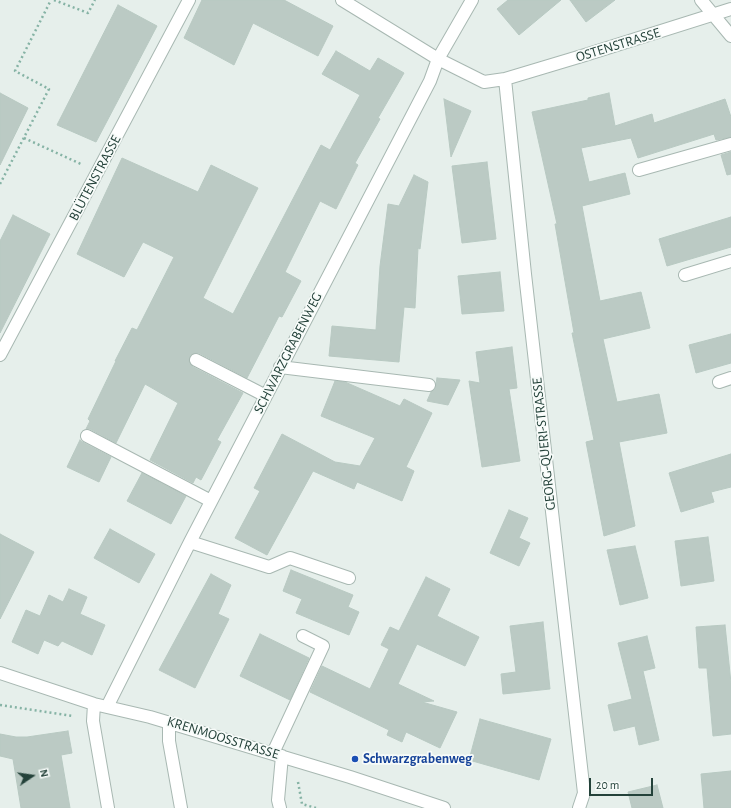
<!DOCTYPE html>
<html>
<head>
<meta charset="utf-8">
<style>
  body { margin:0 }
  #map { position:relative; width:731px; height:808px; overflow:hidden; background:#e6efeb; font-family:"Alegreya Sans",sans-serif }
  canvas { display:block }
  .north { position:absolute; left:12px; top:756px; width:40px; height:40px; -webkit-text-stroke:3px #f7fbf9; paint-order:stroke; rotate:77deg; font-size:11px; font-weight:700; line-height:16px; text-align:center; color:#24423a }
  .north::after { content:''; display:block; margin:auto; width:14px; height:18px; background:#24423a; clip-path:polygon(50% 0,100% 100%,50% 72%,0 100%) }
  .scale { position:absolute; left:589px; top:778px; width:64px; height:18px; box-sizing:border-box; border:2px solid #24423a; border-top:0; padding-left:5px; font-size:12px; line-height:14px; white-space:nowrap; color:#24423a; -webkit-text-stroke:3px #f7fbf9; paint-order:stroke }
</style>
</head>
<body>
<div id="map">
<canvas width="731" height="808"></canvas>
<div class="north">N</div>
<div class="scale">20 m</div>
</div>
<script>
const context = document.querySelector('canvas').getContext('2d');
context.lineJoin = 'round';
function fillPath(path, color) {
  context.fillStyle = color;
  context.fill(path, 'evenodd');
}
function toPath(rows) {
  const path = new Path2D();
  for (const r of rows) {
    path.moveTo(r[0], r[1]);
    for (let i = 2; i < r.length; i += 2) path.lineTo(r[i], r[i + 1]);
  }
  return path;
}
function stroke(path, color, width, dash) {
  context.strokeStyle = color;
  context.lineWidth = width;
  context.lineCap = dash ? 'butt' : 'round';
  context.setLineDash(dash || []);
  context.stroke(path);
}
function label(font, color, halo, rows, align = 'center') {
  context.font = font + ' "Alegreya Sans",sans-serif';
  context.lineWidth = 3.5;
  context.setLineDash([]);
  context.textBaseline = 'middle';
  context.strokeStyle = halo;
  context.fillStyle = color;
  for (const [text, x, y, turn = 0] of rows) {
    context.save();
    context.translate(x, y);
    context.rotate((+turn || 0) * Math.PI / 180);
    context.textAlign = isNaN(turn) ? turn : align;
    if (halo) context.strokeText(text, 0, 0);
    context.fillText(text, 0, 0);
    context.restore();
  }
}
const building = toPath([
  [202,0,284,0,333,26,318,56,253,23,234,65,184,38,202,0],
  [508,0,561,0,519,35,497,9,508,0],
  [570,0,615,0,586,22,570,0],
  [118,5,157,26,96,142,57,125,118,5],
  [336,51,370,71,378,58,404,73,378,118,380,119,355,163,358,165,336,209,320,201,285,272,301,281,282,317,279,316,247,378,199,353,195,353,190,356,189,361,193,367,243,393,217,440,221,442,201,480,196,477,193,483,150,460,178,403,145,384,116,443,90,429,86,429,90,421,88,419,116,361,115,361,132,328,137,330,174,257,143,242,124,277,77,254,122,158,198,192,211,165,258,188,203,298,233,314,321,145,330,150,360,95,322,74,336,51],
  [0,93,28,108,0,165,0,93],
  [609,93,615,126,652,114,654,123,725,99,731,117,731,137,716,140,714,134,638,158,631,138,581,148,589,182,625,173,630,194,582,206,600,301,641,292,650,328,603,339,617,402,659,394,667,433,619,442,635,526,604,536,586,442,594,440,572,333,574,333,555,224,557,224,532,112,588,100,588,98,609,93],
  [444,99,471,111,451,157,444,99],
  [731,152,731,174,727,175,721,155,731,152],
  [487,162,496,239,462,243,452,166,487,162],
  [414,175,428,182,420,249,418,248,415,308,404,307,399,362,329,356,332,326,376,330,380,266,388,204,399,206,414,175],
  [13,215,50,234,0,333,0,241,13,215],
  [731,217,731,247,667,266,659,239,731,217],
  [500,272,504,311,462,314,458,276,500,272],
  [731,334,731,363,696,373,689,345,731,334],
  [512,347,517,388,509,389,520,461,482,467,469,381,480,383,476,352,512,347],
  [437,378,460,380,448,405,427,401,431,392,435,389,437,378],
  [335,381,345,382,400,406,404,399,432,413,406,467,414,471,402,501,357,482,354,489,313,471,267,555,235,538,260,491,254,488,282,434,335,462,360,466,375,438,321,416,335,381],
  [80,440,84,443,111,457,99,482,67,467,80,440],
  [731,454,731,487,711,492,714,502,681,512,669,473,731,454],
  [142,473,186,496,171,524,127,501,142,473],
  [509,510,528,518,519,538,530,543,519,566,490,553,509,510],
  [110,529,155,554,139,583,94,558,110,529],
  [0,534,34,552,0,619,0,534],
  [708,537,714,581,681,586,675,541,708,537],
  [635,546,648,598,620,605,607,550,635,546],
  [291,570,353,595,348,607,359,612,349,635,296,613,302,599,283,591,291,570],
  [211,574,231,585,218,614,229,619,195,688,159,670,211,574],
  [426,577,450,589,437,616,479,637,465,666,417,644,398,684,434,701,422,702,457,712,440,748,406,732,402,742,387,735,389,730,310,692,322,666,370,689,389,649,381,645,390,627,399,631,426,577],
  [69,589,87,597,80,614,105,625,92,655,62,641,58,646,44,640,38,654,12,642,26,610,40,616,49,595,63,602,69,589],
  [543,622,550,689,503,694,501,674,516,672,510,626,543,622],
  [725,625,731,683,731,734,713,736,707,668,699,668,696,627,725,625],
  [260,634,309,658,290,700,240,676,260,634],
  [647,636,655,668,643,671,659,740,639,745,635,726,614,731,608,705,632,699,618,643,647,636],
  [480,719,551,739,539,780,469,760,480,719],
  [68,731,72,753,61,755,70,808,21,808,13,759,0,756,0,734,16,737,27,737,68,731],
  [731,771,731,808,704,808,701,774,731,771],
  [657,785,663,808,632,808,628,792,657,785]
]);
fillPath(building, '#bbcac4');
stroke(building, '#b8c9c2', 1);
const minor = toPath([
  [342,0,438,59,484,82,505,79,585,55,731,9],
  [701,0,731,36],
  [505,79,525,274,584,793,579,808],
  [639,170,731,144],
  [685,275,731,261],
  [0,355,189,0],
  [196,360,266,396],
  [280,367,429,385],
  [719,382,731,378],
  [87,436,211,501],
  [190,542,269,567,290,558,349,578],
  [0,673,94,704,150,717,350,777,444,808],
  [94,704,93,721,108,808],
  [107,707,190,542,430,81,438,59,472,0],
  [169,722,169,741,181,808],
  [273,753,323,646,303,636],
  [280,808,278,800,282,756]
]);
stroke(minor, '#a8b8b2', 14);
stroke(toPath([
  [54,0,88,13,95,0],
  [24,138,83,165],
  [0,184,49,89,15,71,51,0],
  [0,705,73,716],
  [298,782,302,804,316,808]
]), '#86b3a5', 2.5, [2, 3]);
stroke(minor, '#fff', 12);
for (const [x, y, r, color] of [
  [355,759,4,"#1a4fb4"]
]) {
  const dot = new Path2D();
  dot.arc(x, y, r, 0, 2 * Math.PI);
  context.fillStyle = color;
  context.fill(dot);
  stroke(dot, '#f7fbf9', 1.5);
}
label('14px', '#24423a', '#f7fbf9', [
  ["OSTENSTRASSE",618,45,-17],
  ["BLÜTENSTRASSE",95,178,-62],
  ["SCHWARZGRABENWEG",288,353,-63],
  ["GEORG-QUERI-STRASSE",544,444,-96],
  ["KRENMOOSSTRASSE",223,738,17]
]);
label('bold 14px', '#164399', '#f7fbf9', [
  ["Schwarzgrabenweg",363,759]
], 'left');
</script>
</body>
</html>
